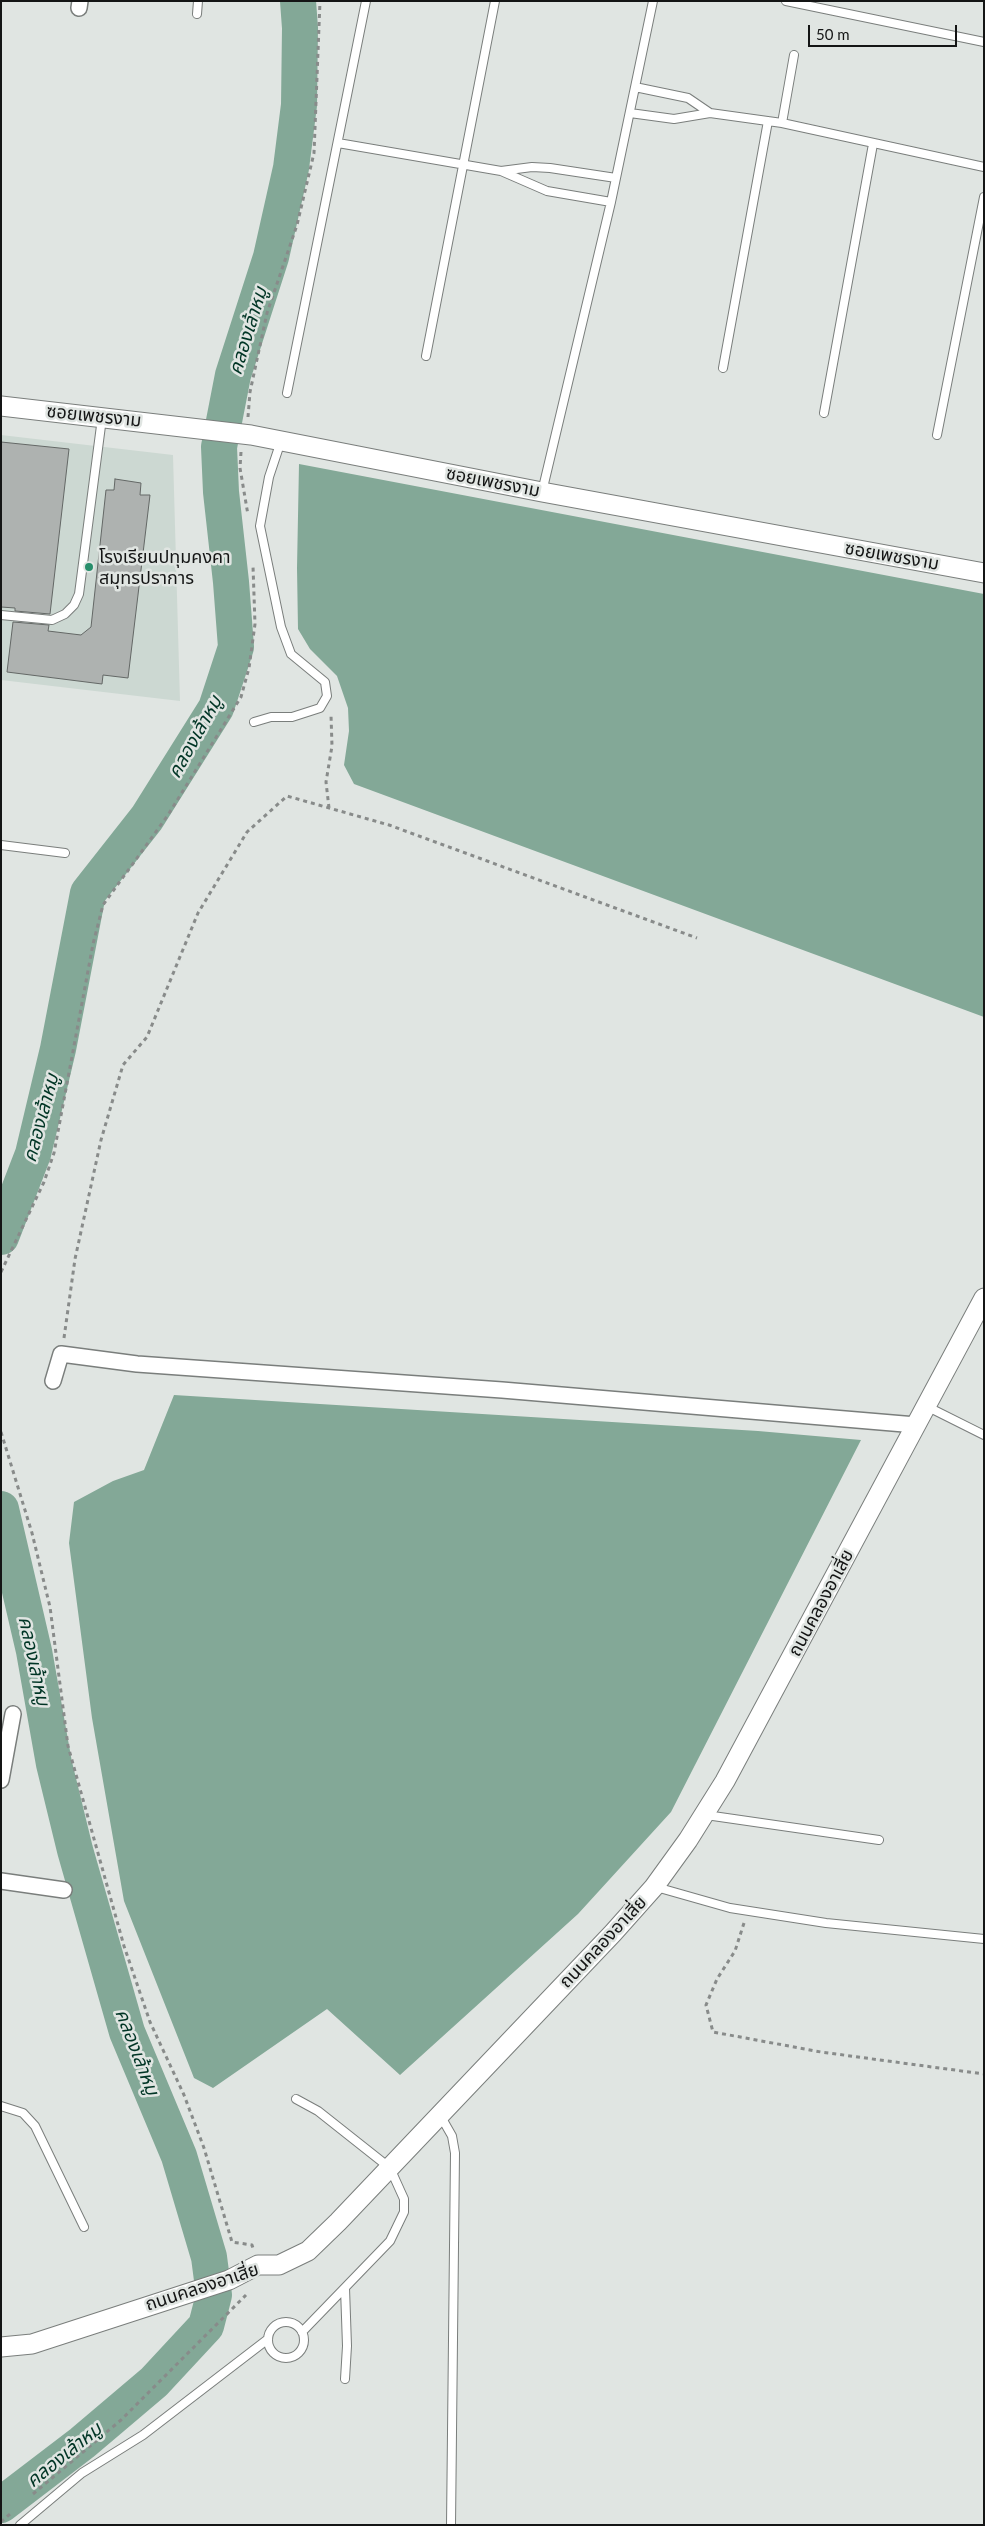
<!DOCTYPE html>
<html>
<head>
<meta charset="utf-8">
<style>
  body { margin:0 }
  #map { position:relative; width:985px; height:2526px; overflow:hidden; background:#e0e5e2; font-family:Lato,sans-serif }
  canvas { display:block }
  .frame { position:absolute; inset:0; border:2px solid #141515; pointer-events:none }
  .scale { position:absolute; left:808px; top:25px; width:149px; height:22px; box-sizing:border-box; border:2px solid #141515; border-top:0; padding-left:6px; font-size:15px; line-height:18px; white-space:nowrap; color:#141515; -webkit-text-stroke:4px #e0e5e2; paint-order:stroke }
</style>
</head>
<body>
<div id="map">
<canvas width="985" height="2526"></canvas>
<div class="frame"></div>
<div class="scale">50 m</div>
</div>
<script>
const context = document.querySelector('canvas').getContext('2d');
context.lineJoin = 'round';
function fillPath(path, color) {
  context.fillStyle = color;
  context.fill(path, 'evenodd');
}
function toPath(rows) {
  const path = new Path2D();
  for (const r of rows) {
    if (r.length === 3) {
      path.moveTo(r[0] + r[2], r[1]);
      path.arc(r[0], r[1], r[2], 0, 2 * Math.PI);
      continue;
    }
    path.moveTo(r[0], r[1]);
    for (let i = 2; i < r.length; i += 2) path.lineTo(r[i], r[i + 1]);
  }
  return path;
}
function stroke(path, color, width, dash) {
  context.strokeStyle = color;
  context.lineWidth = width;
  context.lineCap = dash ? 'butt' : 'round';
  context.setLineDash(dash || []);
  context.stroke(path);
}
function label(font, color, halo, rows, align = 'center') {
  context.font = font + ' Lato,"Noto Sans Thai",sans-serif';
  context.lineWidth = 5;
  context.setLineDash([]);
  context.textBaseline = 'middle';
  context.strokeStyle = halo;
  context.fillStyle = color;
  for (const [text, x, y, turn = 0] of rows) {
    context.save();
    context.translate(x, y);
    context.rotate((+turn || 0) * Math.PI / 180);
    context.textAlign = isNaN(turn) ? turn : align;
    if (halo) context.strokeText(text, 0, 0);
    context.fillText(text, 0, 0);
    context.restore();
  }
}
fillPath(toPath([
  [1,435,173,455,180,701,1,680]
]), '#ccd8d2');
fillPath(toPath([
  [299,464,984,594,984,1017,354,784,344,765,349,731,348,708,337,676,310,649,298,629,297,568],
  [174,1395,758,1431,861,1440,671,1812,578,1914,400,2075,327,2009,213,2088,194,2078,124,1901,92,1718,69,1543,74,1502,113,1481,144,1470]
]), '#83a897');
stroke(toPath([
  [1,1237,33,1154,58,1049,88,893,147,818,216,708,236,647,231,582,221,492,219,447,233,375,271,257,291,168,299,105,300,28,298,1],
  [1,1509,34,1651,54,1764,75,1850,127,2032,179,2156,209,2257,214,2295,206,2326,154,2382,82,2443,1,2505]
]), '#83a897', 36);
const building = toPath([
  [1,442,69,449,50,614,15,611,15,608,1,607,1,442],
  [115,479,141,483,140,495,150,495,128,678,103,675,102,684,7,672,13,622,49,625,48,631,81,635,91,627,106,490,114,490,115,479]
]);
fillPath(building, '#aeb2b0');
stroke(building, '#646866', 1);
const service = toPath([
  [786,1,984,42],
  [197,14,198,1],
  [635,87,688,98,710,113],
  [630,113,674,119,710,113,782,123,984,167],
  [782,123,794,55],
  [338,143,501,171,547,191,611,202],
  [501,171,532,167,550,168,616,178],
  [426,356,495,1],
  [723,368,768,121],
  [287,393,366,1],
  [824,413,873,144],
  [937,435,984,197],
  [542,492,611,202,653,1],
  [1,615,52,620,65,614,74,605,79,594,102,418],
  [254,722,271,717,292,717,320,708,327,696,325,682,291,654,281,627,260,526,269,477,281,441],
  [1,845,65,853],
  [926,1406,984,1435],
  [706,1815,879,1840],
  [656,1887,730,1908,826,1923,984,1939],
  [296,2099,318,2111,390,2168,404,2199,404,2212,390,2241,302,2332],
  [1,2106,23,2113,35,2126,84,2227],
  [440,2115,452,2136,455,2153,451,2525],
  [286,2340,18],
  [345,2379,347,2346,345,2288],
  [20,2525,82,2473,143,2435,268,2339]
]);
const minor = toPath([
  [79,8,80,1],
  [53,1381,61,1354,137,1364,502,1390,916,1425],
  [1,1780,13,1714],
  [1,1881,64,1890]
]);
const tertiary = toPath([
  [1,406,251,435,542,492,984,573],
  [1,2347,32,2344,229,2280,258,2265,279,2265,308,2251,338,2222,613,1933,654,1887,688,1840,725,1781,984,1298]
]);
stroke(service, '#7a7e7c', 10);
stroke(minor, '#7a7e7c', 18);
stroke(tertiary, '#7a7e7c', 21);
stroke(toPath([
  [248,417,250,392,267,313,297,225,314,153,320,1],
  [241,452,240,468,248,515],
  [329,808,326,782,332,746,331,715],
  [1,1272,44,1182,54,1153,93,944,103,905,168,815,241,697,249,668,255,624,253,566],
  [64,1338,75,1259,101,1140,123,1065,147,1037,198,913,247,832,287,796,389,825,697,938],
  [1,1432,32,1533,50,1607,68,1746,124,1946,150,2022,184,2095,204,2148,232,2242,252,2245,253,2248],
  [744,1923,735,1951,717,1979,706,2005,713,2032,821,2052,984,2074],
  [33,2494,121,2420,246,2295],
  [1,2522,10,2514]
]), '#888b8a', 3, [4, 4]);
stroke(service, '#fff', 8);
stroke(minor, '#fff', 15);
stroke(tertiary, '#fff', 19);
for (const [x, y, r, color] of [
  [89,567,5,"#278e6b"]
]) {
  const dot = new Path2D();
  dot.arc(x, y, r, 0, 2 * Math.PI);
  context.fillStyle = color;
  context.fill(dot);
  stroke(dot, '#e0e5e2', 2);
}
label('18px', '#141515', '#e0e5e2', [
  ["ซอยเพชรงาม",94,416,6],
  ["ซอยเพชรงาม",493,482,11],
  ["ซอยเพชรงาม",892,556,10],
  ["ถนนคลองอาเสี่ย",821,1603,-62],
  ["ถนนคลองอาเสี่ย",603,1942,-47],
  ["ถนนคลองอาเสี่ย",202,2287,-18]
]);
label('18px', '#141515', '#e0e5e2', [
  ["โรงเรียนปทุมคงคา",99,557],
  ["สมุทรปราการ",99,578]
], 'left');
label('italic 19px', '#003525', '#e0e5e2', [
  ["คลองเล้าหมู",248,331,-73],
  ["คลองเล้าหมู",195,737,-61],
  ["คลองเล้าหมู",41,1118,-75],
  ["คลองเล้าหมู",34,1661,78],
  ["คลองเล้าหมู",137,2052,69],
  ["คลองเล้าหมู",64,2455,-39]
]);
</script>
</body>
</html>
